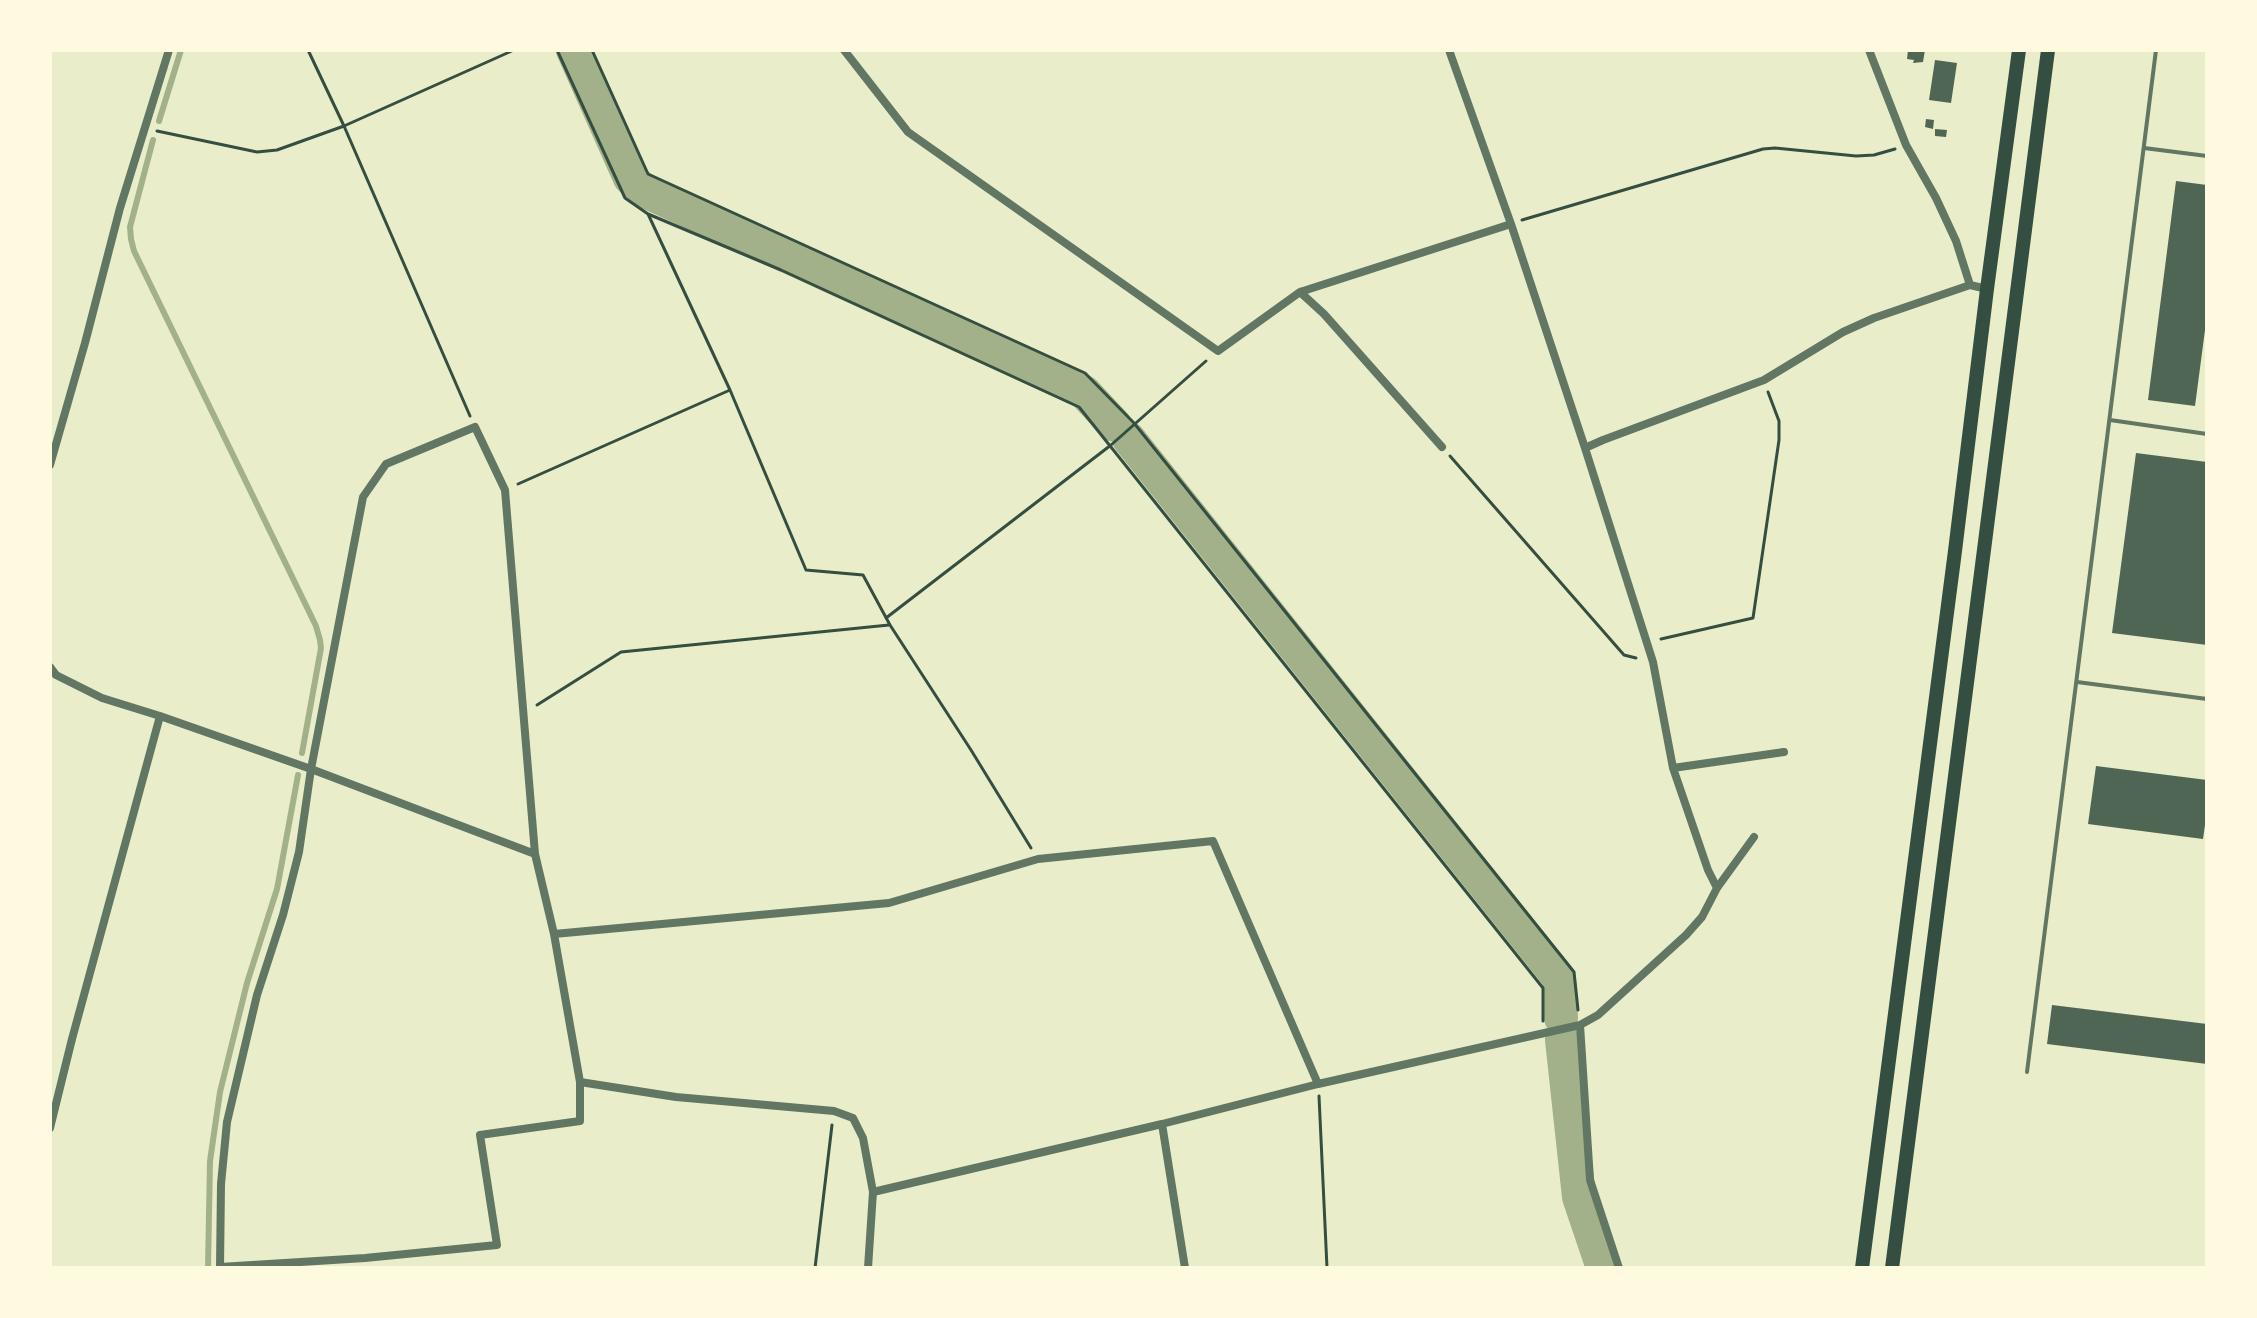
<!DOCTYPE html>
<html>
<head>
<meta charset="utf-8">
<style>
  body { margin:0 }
  #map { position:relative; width:2257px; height:1318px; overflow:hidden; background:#e9edc9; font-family:Spectral,serif }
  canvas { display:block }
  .frame { position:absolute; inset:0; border:52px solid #fefae0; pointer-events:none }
</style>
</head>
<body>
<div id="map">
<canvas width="2257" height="1318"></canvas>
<div class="frame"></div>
</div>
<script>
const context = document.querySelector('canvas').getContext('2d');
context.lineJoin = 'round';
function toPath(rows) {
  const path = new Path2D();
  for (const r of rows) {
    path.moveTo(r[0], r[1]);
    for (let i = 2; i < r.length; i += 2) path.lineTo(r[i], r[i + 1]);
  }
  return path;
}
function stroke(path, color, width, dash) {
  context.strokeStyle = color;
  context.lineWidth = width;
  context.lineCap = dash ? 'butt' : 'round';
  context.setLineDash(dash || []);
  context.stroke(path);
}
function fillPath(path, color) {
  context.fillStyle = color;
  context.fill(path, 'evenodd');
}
stroke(toPath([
  [159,121,181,50],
  [153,140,130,227,131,239,134,251,316,626,320,640,321,648,302,753],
  [208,1268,210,1161,220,1092,247,983,277,889,298,775]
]), '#a3b18a', 6);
stroke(toPath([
  [573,50,630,178,645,191,1084,392,1115,425],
  [1129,439,1559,978,1561,1018],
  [1562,1040,1579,1197,1603,1268]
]), '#a3b18a', 34);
fillPath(toPath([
  [1908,50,1925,50,1923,62,1913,63,1914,60,1907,59],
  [1935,60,1957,63,1951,103,1929,100],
  [1926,119,1934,120,1933,129,1925,127],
  [1935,129,1947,130,1946,137,1935,136],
  [2176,181,2207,185,2207,315,2195,406,2148,400],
  [2136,453,2207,462,2207,645,2112,633],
  [2096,766,2207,780,2207,811,2203,839,2088,824],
  [2052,1005,2207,1024,2207,1064,2047,1044]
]), '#4f6655');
stroke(toPath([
  [308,50,344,126,470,416],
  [557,50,625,198,648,214,781,270,1079,407,1543,988,1543,1021],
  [592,50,648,174,1085,373,1134,423,1574,972,1578,1010],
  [157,131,257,152,277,150,344,126,514,50],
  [648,214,730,390,806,570,863,575,890,625,971,750,1031,848],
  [1522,220,1763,149,1775,148,1856,156,1874,155,1895,149],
  [1450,456,1624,655,1636,658],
  [518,484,730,390],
  [886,618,1111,445,1206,361],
  [1661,639,1753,618,1779,440,1779,421,1768,392],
  [537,705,621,652,889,625],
  [1319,1096,1327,1268],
  [815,1268,832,1125]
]), '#344e41', 3);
stroke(toPath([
  [2144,148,2207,156],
  [2110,420,2207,434],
  [2077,682,2207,699],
  [2027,1072,2156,50]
]), '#617663', 4);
stroke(toPath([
  [844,50,908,132,1218,351,1300,292,1511,224],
  [1449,50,1511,224,1585,448,1653,662,1673,768,1708,870,1717,888],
  [1869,50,1906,145,1936,198,1956,241,1970,285,1987,289],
  [1300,292,1324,314,1442,447],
  [1585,448,1603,440,1764,380,1843,332,1874,318,1970,285],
  [50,465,85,343,120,208,169,50],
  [50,667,56,675,102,698,160,716,311,769,535,854,554,934,580,1082,676,1097,834,1111,853,1118,863,1138,873,1192],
  [1673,768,1784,752],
  [554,934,889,903,1038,859,1213,841,1318,1084],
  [1580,1025,1590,1180,1619,1268],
  [50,1128,72,1039,160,716],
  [220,1267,365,1258,497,1245,480,1135,580,1121,580,1082],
  [220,1268,221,1184,227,1122,257,995,283,915,299,852,311,769,363,497,386,464,475,427,505,490,535,854],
  [868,1268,873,1192,1162,1124],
  [1185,1268,1162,1124,1318,1084,1580,1025,1598,1015,1686,935,1702,917,1717,888,1754,837]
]), '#617663', 8);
stroke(toPath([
  [1862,1268,1955,551,1987,289,2019,50],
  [1892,1268,2048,50]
]), '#344e41', 14);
</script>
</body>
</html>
